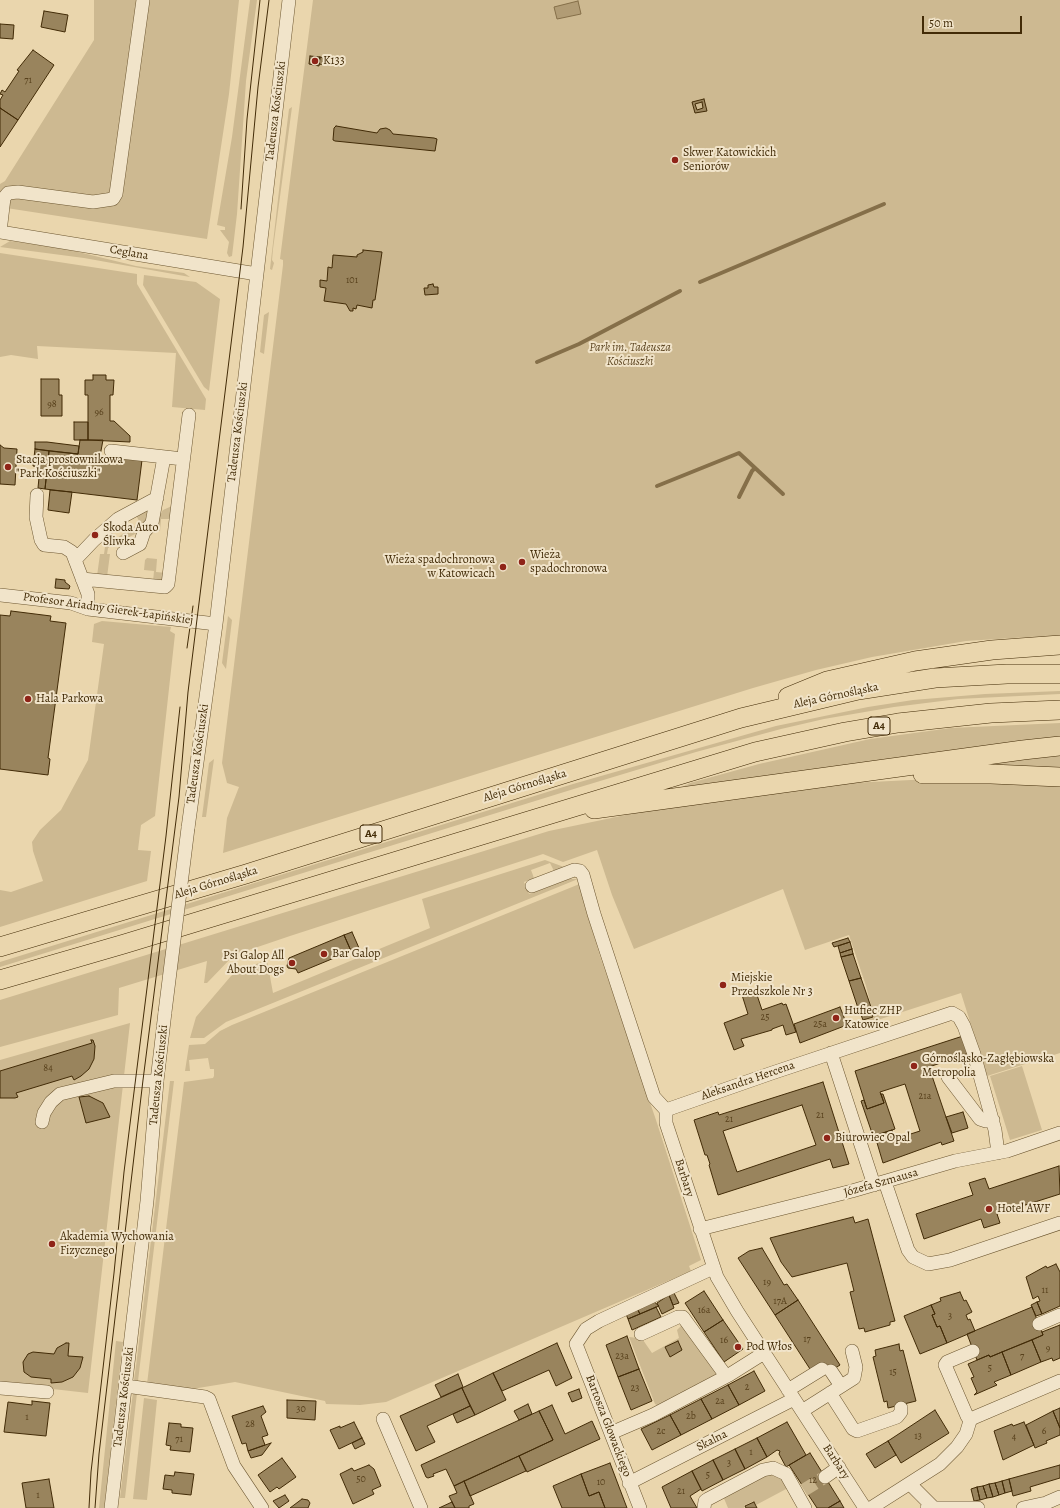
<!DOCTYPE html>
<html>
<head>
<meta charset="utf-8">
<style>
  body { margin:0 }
  #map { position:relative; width:1060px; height:1508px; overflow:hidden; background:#ead6ad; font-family:Alegreya,serif }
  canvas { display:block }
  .scale { position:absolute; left:922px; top:16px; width:100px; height:18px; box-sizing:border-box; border:2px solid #422b07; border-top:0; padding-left:5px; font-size:12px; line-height:14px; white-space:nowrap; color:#422b07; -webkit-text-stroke:3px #f1e4ca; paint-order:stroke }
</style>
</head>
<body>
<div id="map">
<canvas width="1060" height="1508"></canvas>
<div class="scale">50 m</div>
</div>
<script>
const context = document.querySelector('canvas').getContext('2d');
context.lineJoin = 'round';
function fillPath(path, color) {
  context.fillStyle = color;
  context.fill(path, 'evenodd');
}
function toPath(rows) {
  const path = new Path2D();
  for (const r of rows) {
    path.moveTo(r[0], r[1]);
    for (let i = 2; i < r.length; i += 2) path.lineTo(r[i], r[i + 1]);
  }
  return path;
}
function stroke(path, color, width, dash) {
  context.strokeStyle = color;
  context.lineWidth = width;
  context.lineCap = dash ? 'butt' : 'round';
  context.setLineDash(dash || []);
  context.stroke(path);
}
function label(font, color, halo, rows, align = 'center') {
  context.font = font + ' Alegreya,serif';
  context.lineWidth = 4;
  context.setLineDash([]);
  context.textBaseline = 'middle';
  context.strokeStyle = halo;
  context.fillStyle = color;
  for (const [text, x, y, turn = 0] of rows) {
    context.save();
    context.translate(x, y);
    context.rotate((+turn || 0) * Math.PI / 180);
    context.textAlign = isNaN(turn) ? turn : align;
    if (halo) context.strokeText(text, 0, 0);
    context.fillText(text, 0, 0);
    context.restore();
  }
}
fillPath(toPath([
  [94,0,239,0,229,94,207,239,0,207,0,184,5,181,94,40],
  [250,0,257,0,246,81,237,214,232,256,229,257,227,253,229,242,220,230,225,230,225,227,217,225,232,137],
  [313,0,1060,0,1060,635,966,641,872,657,816,670,753,688,223,853,227,818,239,787,227,783,222,763,283,265,283,260,280,259],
  [292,107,273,249,272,260,274,263,272,270,270,269,281,173,289,109],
  [10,241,62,248,136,266,184,273,190,277,84,258,0,247],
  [0,253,137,274,137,284,206,399,205,410,172,407,176,353,37,346,38,359,11,355,0,357],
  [144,275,196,282,220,299,209,391,204,387,143,285],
  [269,312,264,354,260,352,264,315],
  [172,506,172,519,161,519,160,531,149,531,163,510],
  [149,507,148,518,137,533,108,548,107,554,110,554,107,577,97,576,100,554,104,554,105,547,124,533,140,523,136,515],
  [147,558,157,559,156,572,167,573,163,581,153,582,154,571,144,570,145,560],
  [228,616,232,620,226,669,222,663],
  [102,621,171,627,170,631,175,634,155,816,141,825,138,850,151,851,147,881,0,927,0,890,11,892,43,881,33,851,32,842,40,830,61,810,88,760,104,644,92,642,94,624],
  [1060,691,1060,694,958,699,894,707,824,719,781,729,696,752,577,788,0,967,0,962,573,784,776,726,868,707,913,700,985,694],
  [1060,723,1060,739,682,787,690,783,759,764,870,739,951,728],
  [1060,754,1060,771,991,765,992,762],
  [214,759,206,817,202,817,209,763],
  [931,779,1060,784,1060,1053,987,1076,961,993,856,1027,855,1024,874,1017,866,986,849,935,805,950,783,889,634,949,612,895,597,850,563,862,543,854,537,856,290,936,234,955,207,983,204,983,207,961,119,988,118,1015,0,1047,0,1000,549,831,640,812,851,783],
  [545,860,564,867,554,871,550,863,531,870,534,878,524,882,529,894,569,879,578,879,226,1022,204,1038,190,1038,196,1017,231,976,240,970,267,960,273,993,430,928,422,899],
  [582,883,589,920,600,956,656,1120,701,1260,689,1266,691,1271,386,1402,360,1405,326,1404,325,1401,235,1382,192,1389,147,1384,184,1082,213,1078,214,1076,214,1069,210,1069,208,1058,189,1060,190,1071,185,1071,189,1045,205,1044,220,1031,232,1025],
  [130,1023,88,1393,0,1383,0,1060],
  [1022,1066,1042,1130,1010,1140,990,1076],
  [170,1081,174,1081,138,1381,134,1380,136,1366],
  [681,1326,684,1326,716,1368,716,1375,659,1406,655,1404,629,1337,638,1338,643,1340,652,1353,679,1338,677,1330],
  [116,1341,123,1342,104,1508,99,1508],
  [133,1392,137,1393,125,1498,120,1498],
  [144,1398,157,1400,147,1500,133,1499],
  [769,1473,780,1476,788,1488,756,1505,754,1501,745,1505,744,1508,728,1508,723,1496]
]), '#cdb991');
const water = toPath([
  [578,1,581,14,557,19,554,7,578,1]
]);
fillPath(water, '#b19c75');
stroke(water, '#856f49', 1);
stroke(toPath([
  [700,282,884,204],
  [537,362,579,344,680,291],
  [657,486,739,453,783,494],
  [739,497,752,471,755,468]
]), '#856f49', 4);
const building = toPath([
  [44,11,68,15,65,32,41,27,44,11],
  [0,24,14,25,13,39,0,38,0,24],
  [33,50,54,65,18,120,0,108,0,100,3,95,0,94,2,90,5,92,19,71,17,70,33,50],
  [310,56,320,57,319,66,309,64,310,56],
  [320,57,325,58,325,65,319,64,320,57],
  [704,99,707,111,695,113,692,102,704,99],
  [702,102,703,108,697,110,695,104,702,102],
  [0,108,18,120,0,147,0,108],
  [336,126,377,133,380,129,386,128,390,130,393,134,434,138,437,139,435,151,335,141,333,140,334,128,336,126],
  [363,250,382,252,375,300,373,300,372,308,357,305,356,309,353,308,353,311,350,311,346,304,324,301,326,288,320,287,320,280,327,281,328,267,332,268,333,255,357,257,357,255,363,252,363,250],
  [433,284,434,287,438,287,438,294,425,295,424,288,428,288,428,285,433,284],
  [93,375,106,375,106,380,114,380,113,395,110,395,110,421,114,421,130,436,130,442,88,440,88,395,85,395,85,380,93,380,93,375],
  [41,379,59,379,59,395,62,395,62,416,41,416,41,379],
  [74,422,88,422,88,440,74,440,74,422],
  [80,440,103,440,100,456,142,460,137,500,45,489,49,451,78,454,80,440],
  [35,442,47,442,79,446,78,454,35,449,35,442],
  [0,445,4,448,17,449,15,485,0,484,0,445],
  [35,449,49,451,45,489,38,488,40,467,33,466,35,449],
  [50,490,72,492,69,513,48,510,50,490],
  [56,579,65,580,65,582,70,586,69,589,55,588,56,579],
  [11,611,51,616,50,621,66,623,48,758,50,759,48,775,0,769,0,615,10,616,11,611],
  [352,932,359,948,351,951,344,935,352,932],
  [344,935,351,951,298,973,296,969,288,968,287,966,289,958,344,935],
  [848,938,850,942,834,947,832,943,848,938],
  [850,942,852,949,840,953,838,946,850,942],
  [852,949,853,954,841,957,840,953,852,949],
  [853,954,861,978,849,981,841,957,853,954],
  [861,978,871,1007,859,1011,849,981,861,978],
  [751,988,756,992,762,1010,782,1003,783,1005,786,1004,796,1032,786,1035,783,1025,772,1029,772,1030,741,1039,744,1046,734,1050,724,1023,748,1014,742,995,745,990,751,988],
  [840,1007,847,1025,800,1043,794,1024,840,1007],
  [871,1011,873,1017,863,1020,861,1015,871,1011],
  [963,1036,969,1053,929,1067,954,1141,942,1145,941,1142,883,1163,875,1136,892,1130,895,1139,920,1131,905,1084,880,1092,884,1103,867,1109,855,1071,963,1036],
  [91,1040,93,1040,95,1046,94,1059,89,1069,81,1076,74,1080,72,1076,16,1093,18,1097,15,1098,0,1098,0,1071,92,1043,91,1040],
  [823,1082,849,1164,833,1168,830,1159,718,1195,709,1165,710,1164,707,1155,705,1155,694,1120,718,1112,719,1115,823,1082],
  [802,1105,816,1145,737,1172,723,1131,802,1105],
  [881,1094,883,1094,895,1129,873,1136,861,1101,864,1100,867,1109,884,1103,881,1094],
  [89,1096,103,1103,110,1117,86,1123,79,1097,89,1096],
  [963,1112,968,1128,952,1133,946,1117,963,1112],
  [1059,1166,1060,1194,997,1214,1000,1223,984,1228,981,1219,924,1239,916,1214,973,1195,969,1183,985,1178,989,1189,1059,1166],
  [853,1217,855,1223,868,1219,895,1321,890,1322,890,1325,865,1332,864,1328,859,1329,850,1292,854,1291,847,1263,792,1277,781,1262,770,1238,853,1217],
  [762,1248,784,1285,787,1284,798,1300,775,1315,738,1258,749,1251,762,1248],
  [1056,1264,1060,1272,1060,1306,1042,1314,1037,1302,1040,1301,1038,1296,1033,1299,1026,1277,1046,1266,1047,1268,1056,1264],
  [704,1291,723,1320,704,1332,685,1303,704,1291],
  [960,1292,964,1301,966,1300,972,1312,966,1315,968,1320,970,1319,975,1331,947,1343,940,1326,937,1327,932,1315,935,1314,931,1305,941,1301,940,1298,960,1292],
  [674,1293,679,1303,673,1305,669,1295,674,1293],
  [669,1295,674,1308,662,1314,657,1303,669,1295],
  [652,1300,659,1306,640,1314,636,1307,652,1300],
  [798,1300,840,1365,826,1374,810,1369,775,1315,798,1300],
  [1037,1302,1042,1314,1036,1316,1031,1305,1037,1302],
  [931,1305,935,1314,932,1315,937,1327,940,1326,947,1343,920,1354,904,1316,931,1305],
  [656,1307,661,1317,632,1330,628,1319,656,1307],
  [1032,1307,1043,1335,990,1357,989,1355,977,1360,967,1334,1032,1307],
  [637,1308,640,1314,628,1319,626,1314,637,1308],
  [723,1320,743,1349,724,1362,704,1332,723,1320],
  [1060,1325,1060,1358,1053,1361,1052,1358,1041,1362,1032,1340,1043,1335,1042,1332,1060,1325],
  [627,1336,639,1369,618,1377,606,1345,627,1336],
  [1032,1340,1041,1362,1011,1375,1002,1352,1032,1340],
  [678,1341,682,1350,670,1357,665,1347,678,1341],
  [66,1343,69,1343,68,1356,83,1357,80,1368,73,1377,62,1382,51,1383,51,1379,31,1377,24,1372,23,1362,28,1354,33,1352,54,1354,57,1348,66,1343],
  [557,1343,572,1378,556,1386,549,1370,502,1391,493,1373,557,1343],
  [899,1344,900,1351,903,1350,916,1401,888,1408,887,1401,884,1402,873,1357,876,1356,875,1350,899,1344],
  [1002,1352,1011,1375,994,1382,997,1385,974,1395,977,1392,971,1378,974,1377,968,1364,989,1355,990,1357,1002,1352],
  [639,1369,652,1401,631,1410,618,1377,639,1369],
  [754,1371,765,1391,739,1405,728,1385,754,1371],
  [493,1373,506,1400,475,1415,462,1388,493,1373],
  [458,1374,463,1387,441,1397,435,1385,458,1374],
  [728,1385,739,1405,712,1419,701,1399,728,1385],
  [462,1388,470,1406,427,1426,435,1442,416,1451,400,1416,462,1388],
  [579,1389,582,1398,572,1402,568,1393,579,1389],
  [701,1399,712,1419,681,1435,670,1415,701,1399],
  [287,1400,316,1401,315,1420,287,1418,287,1400],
  [32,1401,50,1403,46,1436,4,1432,8,1402,32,1405,32,1401],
  [528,1404,532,1414,519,1420,514,1411,528,1404],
  [552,1405,565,1434,592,1421,600,1439,527,1472,519,1456,553,1440,539,1411,552,1405],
  [263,1406,266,1412,261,1416,268,1435,262,1437,265,1445,248,1451,246,1443,242,1444,232,1416,263,1406],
  [470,1406,475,1415,457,1423,453,1414,470,1406],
  [1060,1408,1060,1428,1053,1411,1060,1408],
  [935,1410,949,1433,901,1463,888,1441,935,1410],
  [539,1411,553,1440,454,1486,446,1469,433,1474,434,1476,428,1478,426,1477,421,1465,539,1411],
  [1053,1411,1060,1428,1060,1435,1046,1441,1047,1443,1035,1448,1026,1425,1053,1411],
  [670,1415,681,1435,652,1450,641,1429,670,1415],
  [354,1422,362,1438,339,1449,330,1430,340,1426,340,1428,354,1422],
  [787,1422,806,1455,786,1467,779,1454,780,1451,777,1450,767,1457,757,1438,787,1422],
  [1024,1422,1034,1445,1003,1460,994,1431,1012,1424,1013,1426,1024,1422],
  [169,1423,181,1424,181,1427,193,1428,190,1452,170,1450,171,1446,166,1445,169,1423],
  [362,1438,365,1444,355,1449,352,1443,362,1438],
  [757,1438,767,1457,745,1469,735,1449,757,1438],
  [888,1441,896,1455,875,1468,866,1454,888,1441],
  [271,1443,262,1455,251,1458,248,1451,271,1443],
  [735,1449,745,1469,723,1480,713,1460,735,1449],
  [810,1453,840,1501,828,1508,817,1508,789,1465,810,1453],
  [519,1456,526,1471,470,1496,464,1481,519,1456],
  [282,1458,296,1477,279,1489,277,1487,270,1492,258,1475,282,1458],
  [713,1460,723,1480,702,1491,692,1471,713,1460],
  [610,1463,627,1508,605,1508,599,1492,589,1496,581,1474,610,1463],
  [369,1465,374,1469,381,1486,372,1490,374,1494,353,1504,340,1474,352,1468,354,1471,369,1465],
  [1060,1465,1060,1478,1030,1487,1031,1491,1013,1496,1009,1479,1060,1465],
  [692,1471,701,1489,690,1496,697,1508,671,1508,662,1487,692,1471],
  [175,1472,194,1474,191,1495,172,1493,172,1490,163,1489,165,1475,174,1476,175,1472],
  [581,1474,589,1496,599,1492,605,1508,562,1508,553,1486,581,1474],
  [49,1479,54,1508,26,1508,22,1483,49,1479],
  [1009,1479,1012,1491,1005,1493,1002,1481,1009,1479],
  [464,1481,474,1504,469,1506,469,1508,455,1508,449,1496,457,1493,454,1486,464,1481],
  [1002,1481,1005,1493,999,1495,995,1483,1002,1481],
  [995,1483,999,1495,993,1497,989,1484,995,1483],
  [989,1484,993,1497,987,1498,983,1486,989,1484],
  [983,1486,987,1498,980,1500,977,1487,983,1486],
  [977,1487,980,1500,974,1501,971,1489,977,1487],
  [285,1495,289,1501,279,1508,273,1501,285,1495],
  [302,1499,308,1500,310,1503,308,1508,290,1508,302,1499],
  [840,1501,844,1508,828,1508,840,1501],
  [452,1502,455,1508,439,1508,452,1502],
  [754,1502,757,1508,746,1508,745,1506,754,1502]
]);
fillPath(building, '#99845d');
stroke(building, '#422b07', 1);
stroke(toPath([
  [804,1490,825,1477]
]), '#c8b48c', 13, [13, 6]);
const minor = toPath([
  [0,232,4,198,8,193,18,192,93,202,113,199,116,194,143,0],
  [0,232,257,274],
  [111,451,183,459],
  [37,495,36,517,41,540,44,545,64,547,72,552,88,594,88,609],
  [123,553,140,544,144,532,152,523,164,457],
  [75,560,94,540,118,519,157,498],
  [82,579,165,587,168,584,189,415],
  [0,595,71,603,88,609,216,624],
  [188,828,216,624,289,0],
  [532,886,574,870,580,871,583,875,594,914,654,1097,666,1110],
  [831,1053,874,1185],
  [948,1077,980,1119,986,1121,993,1120],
  [666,1110,772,1073,952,1013,959,1017,964,1026,974,1054,995,1130,998,1153],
  [666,1110,666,1123,717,1277,737,1311,865,1508],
  [42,1122,44,1113,51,1102,60,1094,114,1081,157,1081],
  [885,1182,908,1250,913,1257,928,1264,950,1260,1060,1223],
  [700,1229,852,1191,955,1161,1007,1151,1060,1133],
  [1039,1324,1060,1315],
  [641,1334,678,1317,683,1317,726,1376],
  [831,1371,841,1386],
  [126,1386,205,1397,209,1399,234,1466,262,1508],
  [0,1388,47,1392],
  [788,1390,822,1369],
  [830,1393,853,1429,857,1431,897,1417,901,1412,901,1408],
  [802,1411,854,1378,856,1367,852,1351],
  [383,1419,421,1508],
  [970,1421,967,1416,945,1365,947,1362,973,1351],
  [611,1433,653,1415,729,1375,764,1353],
  [825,1477,839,1467],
  [629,1483,794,1399],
  [910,1484,934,1508],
  [111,1508,147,1201,157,1081,165,1012],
  [640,1508,576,1344,586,1329,599,1321,713,1268],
  [704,1508,705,1501,708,1499,763,1470,773,1468,786,1474,805,1508],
  [871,1508,940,1464,957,1447,966,1434,970,1421,973,1418,1060,1381],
  [927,1508,978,1508],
  [1023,1508,1046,1503,1060,1497]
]);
const highway = toPath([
  [788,697,827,681,915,661,992,650,1060,645],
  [923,774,991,774,1060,777],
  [594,809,1023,750,1060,746],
  [0,947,246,874,741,718,858,690,935,678,1007,674,1060,674],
  [0,980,124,944,755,752,845,732,898,723,991,713,1060,710]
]);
stroke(minor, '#6c5630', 14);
stroke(highway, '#422b07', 20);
stroke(minor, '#f1e4ca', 13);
stroke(highway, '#ead6ad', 19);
stroke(toPath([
  [241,209,247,119,260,0],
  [187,648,193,606],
  [89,1508,91,1472,114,1273,124,1172,166,836,180,707],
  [95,1508,99,1454,143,1080,179,797,188,692,243,247,258,87,269,0]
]), '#422b07', 1);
const minorBridge = toPath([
  [165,1012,188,828]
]);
stroke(minorBridge, '#6c5630', 14, []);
stroke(minorBridge, '#f1e4ca', 13);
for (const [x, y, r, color] of [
  [315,61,4,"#8f2418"],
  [675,160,4,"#8f2418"],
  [8,467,4,"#8f2418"],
  [95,535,4,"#8f2418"],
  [522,562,4,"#8f2418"],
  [503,567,4,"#8f2418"],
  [28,699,4,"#8f2418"],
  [324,954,4,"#8f2418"],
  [292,963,4,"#8f2418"],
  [723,985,4,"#8f2418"],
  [836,1018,4,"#8f2418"],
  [914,1066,4,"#8f2418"],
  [827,1138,4,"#8f2418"],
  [989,1209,4,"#8f2418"],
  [52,1244,4,"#8f2418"],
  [738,1347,4,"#8f2418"]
]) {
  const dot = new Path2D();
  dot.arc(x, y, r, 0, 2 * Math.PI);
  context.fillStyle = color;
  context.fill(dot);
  stroke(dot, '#f1e4ca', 1.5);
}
label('10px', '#58411c', null, [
  ["71",28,81],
  ["101",352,281],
  ["98",52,405],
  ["96",99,413],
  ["25",765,1018],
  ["25a",820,1025],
  ["84",48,1069],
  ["21a",925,1097],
  ["21",820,1116],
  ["21",729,1120],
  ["19",767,1283],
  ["11",1045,1291],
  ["17A",780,1302],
  ["16a",704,1311],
  ["3",950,1317],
  ["17",807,1340],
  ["16",724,1341],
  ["9",1048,1349],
  ["23a",622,1357],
  ["7",1022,1357],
  ["5",990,1369],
  ["15",893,1373],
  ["2",747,1388],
  ["23",635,1389],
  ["2a",720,1402],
  ["30",301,1410],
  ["2b",691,1417],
  ["1",27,1418],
  ["28",250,1425],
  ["2c",661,1432],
  ["6",1044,1432],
  ["13",918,1437],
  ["4",1014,1438],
  ["71",179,1440],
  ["1",751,1453],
  ["3",729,1464],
  ["5",708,1476],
  ["50",361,1480],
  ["12",813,1481],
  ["10",601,1483],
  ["21",681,1492],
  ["1",38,1496]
]);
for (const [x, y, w] of [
  [879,726,22],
  [371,834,22]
]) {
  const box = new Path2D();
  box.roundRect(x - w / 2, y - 9, w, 18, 3);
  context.fillStyle = '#f1e4ca';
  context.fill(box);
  stroke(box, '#422b07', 1);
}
label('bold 11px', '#422b07', null, [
  ["A4",879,726],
  ["A4",371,834]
]);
label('12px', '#422b07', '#f1e4ca', [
  ["K133",323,61],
  ["Skwer Katowickich",683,153],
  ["Seniorów",683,167],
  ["Stacja prostownikowa",16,460],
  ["\"Park Kościuszki\"",16,474],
  ["Skoda Auto",103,528],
  ["Śliwka",103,542],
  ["Wieża",530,555],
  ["spadochronowa",530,569],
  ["Wieża spadochronowa",495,560,"right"],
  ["w Katowicach",495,574,"right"],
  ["Hala Parkowa",36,699],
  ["Bar Galop",332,954],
  ["Psi Galop All",284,956,"right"],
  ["About Dogs",284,970,"right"],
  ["Miejskie",731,978],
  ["Przedszkole Nr 3",731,992],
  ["Hufiec ZHP",844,1011],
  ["Katowice",844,1025],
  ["Górnośląsko-Zagłębiowska",922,1059],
  ["Metropolia",922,1073],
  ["Biurowiec Opal",835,1138],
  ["Hotel AWF",997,1209],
  ["Akademia Wychowania",60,1237],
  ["Fizycznego",60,1251],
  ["Pod Włos",746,1347]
], 'left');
label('12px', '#422b07', '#f1e4ca', [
  ["Tadeusza Kościuszki",276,111,-83],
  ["Ceglana",129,253,10],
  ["Tadeusza Kościuszki",238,432,-83],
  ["Profesor Ariadny Gierek-Łapińskiej",108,609,8],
  ["Aleja Górnośląska",836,696,-12],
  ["Tadeusza Kościuszki",198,754,-82],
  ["Aleja Górnośląska",525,786,-17],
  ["Aleja Górnośląska",216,883,-17],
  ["Tadeusza Kościuszki",159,1075,-84],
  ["Aleksandra Hercena",748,1081,-19],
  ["Barbary",684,1178,72],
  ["Józefa Szmausa",881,1183,-16],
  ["Tadeusza Kościuszki",124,1397,-83],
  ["Bartosza Głowackiego",608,1426,69],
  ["Skalna",712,1441,-27],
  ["Barbary",836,1462,57]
]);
label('italic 12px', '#5e4723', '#f1e4ca', [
  ["Park im. Tadeusza",630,348],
  ["Kościuszki",630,362]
]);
</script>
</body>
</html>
